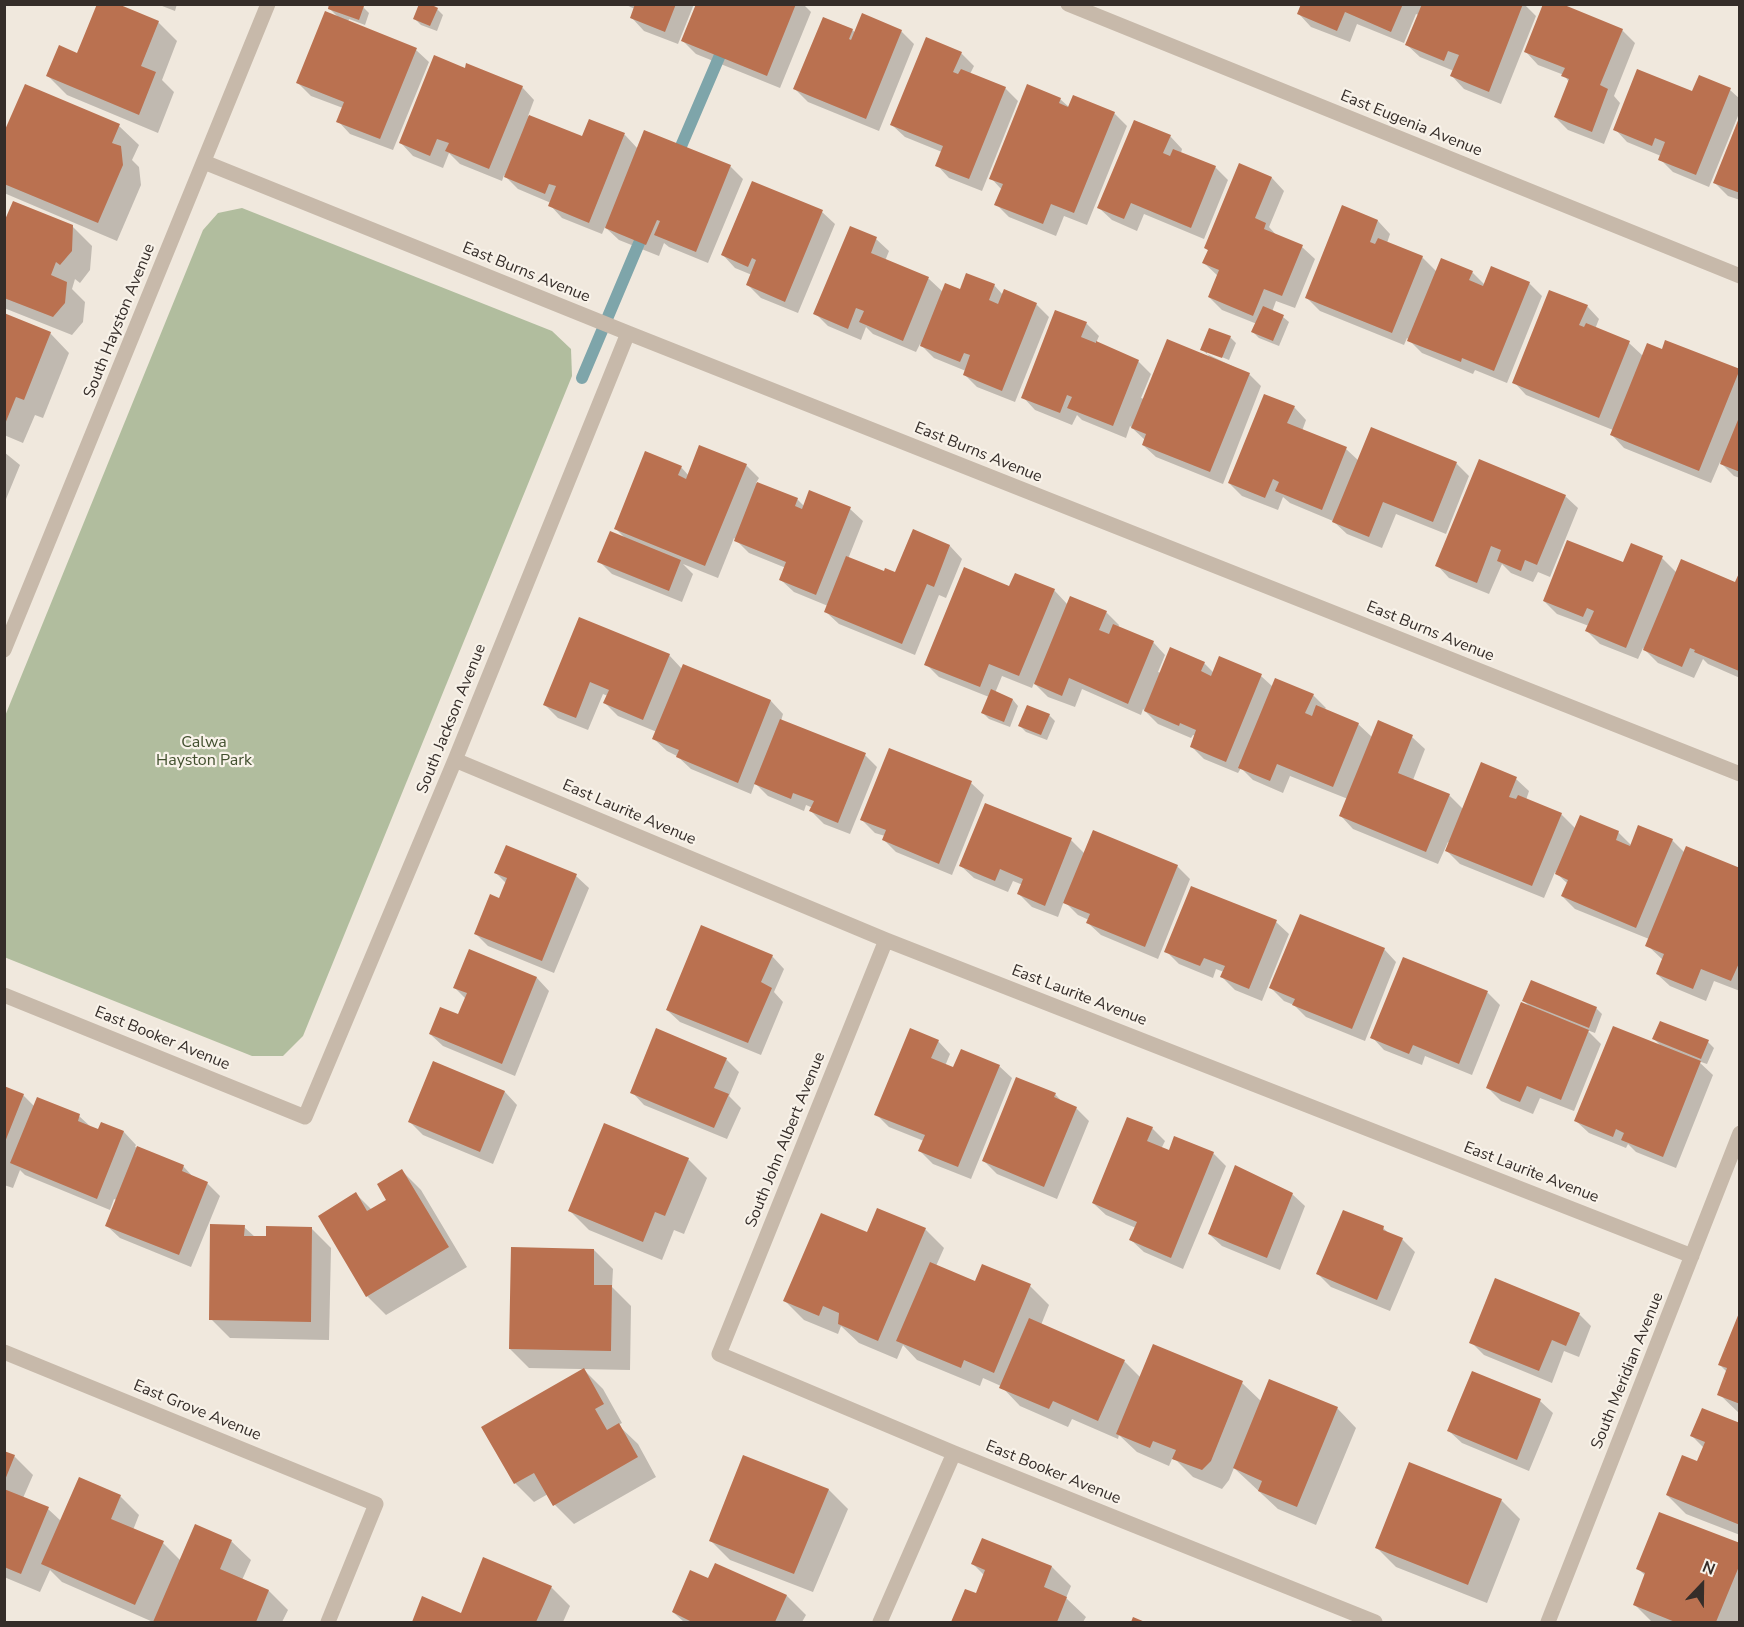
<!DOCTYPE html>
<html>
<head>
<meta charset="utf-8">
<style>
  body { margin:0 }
  #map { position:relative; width:1744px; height:1627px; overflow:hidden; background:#f0e8dd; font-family:"Nunito Sans",sans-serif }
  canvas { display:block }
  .frame { position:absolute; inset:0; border:6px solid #352d29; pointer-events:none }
  .north { position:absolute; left:1672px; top:1555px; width:60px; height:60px; -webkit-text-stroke:4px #f8f2e9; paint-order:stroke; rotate:22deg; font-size:16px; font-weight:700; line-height:24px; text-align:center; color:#352d29 }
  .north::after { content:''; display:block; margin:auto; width:21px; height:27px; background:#352d29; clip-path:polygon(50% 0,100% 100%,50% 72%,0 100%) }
</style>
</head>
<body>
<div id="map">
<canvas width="1744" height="1627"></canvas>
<div class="frame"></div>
<div class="north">N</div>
</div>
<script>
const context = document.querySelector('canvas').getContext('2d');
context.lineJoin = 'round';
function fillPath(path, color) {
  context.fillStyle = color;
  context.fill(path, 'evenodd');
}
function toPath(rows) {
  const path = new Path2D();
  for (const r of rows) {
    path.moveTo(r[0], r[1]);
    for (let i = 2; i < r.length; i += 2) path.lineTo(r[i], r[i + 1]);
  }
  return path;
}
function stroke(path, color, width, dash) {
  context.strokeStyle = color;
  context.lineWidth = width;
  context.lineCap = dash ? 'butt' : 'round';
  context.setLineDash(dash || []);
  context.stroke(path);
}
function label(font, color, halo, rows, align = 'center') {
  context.font = font + ' "Nunito Sans",sans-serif';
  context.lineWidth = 4.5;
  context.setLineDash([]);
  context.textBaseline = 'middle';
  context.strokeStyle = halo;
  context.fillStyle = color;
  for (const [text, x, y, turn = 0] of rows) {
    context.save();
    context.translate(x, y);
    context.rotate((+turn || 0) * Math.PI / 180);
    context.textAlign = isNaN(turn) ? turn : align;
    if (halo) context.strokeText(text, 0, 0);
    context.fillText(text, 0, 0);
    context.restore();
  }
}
fillPath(toPath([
  [242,208,552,331,571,349,572,376,303,1036,283,1056,252,1056,4,957,5,716,203,230,218,213]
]), '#b1bd9e');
fillPath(toPath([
  [157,4,177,4,175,11],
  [624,4,694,4,678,44,644,31,632,18,635,9],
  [698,4,803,4,811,12,780,88,696,54,683,41],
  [1302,4,1524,4,1536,16,1501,104,1464,89,1452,76,1454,71,1420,57,1407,45,1419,15,1416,14,1404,43,1357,24,1350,42,1311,27,1299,14],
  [363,7,369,13,365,25,349,19,348,22,416,50,429,62,393,150,350,134,338,121,343,108,311,96,298,83,340,19,329,8],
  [437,9,443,15,437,31,421,25,415,19],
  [158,22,177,41,162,80,174,92,158,133,67,95,48,76,78,55],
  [852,30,856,33,901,31,914,44,879,131,808,102,795,89],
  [1622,30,1635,43,1614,96,1620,103,1604,144,1568,130,1555,117,1569,82,1564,75,1538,65,1526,52],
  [961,53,974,66,970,74,1005,88,1018,101,982,191,949,178,937,165,942,152,905,137,892,125],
  [465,70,522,87,534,100,528,116,583,138,590,121,625,135,638,149,730,166,743,179,708,263,669,247,664,243,659,256,619,240,605,227,602,234,562,218,550,205,551,203,518,189,504,175,502,181,460,164,449,153,443,168,413,156,401,143],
  [1699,77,1730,90,1740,99,1740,111,1709,187,1673,172,1660,159,1661,156,1627,142,1615,129,1693,93],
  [26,86,119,126,139,145,132,160,139,167,141,185,117,241,4,193,4,136],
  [1074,97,1114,113,1127,126,1087,225,1064,216,1056,236,1009,217,996,204,1002,190,991,178,1060,99,1070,108],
  [1740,121,1740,200,1728,196,1715,183],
  [1170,136,1182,149,1181,153,1215,167,1228,180,1204,239,1144,214,1137,231,1112,220,1099,208],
  [1240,165,1272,178,1284,191,1269,227,1278,237,1302,247,1315,259,1295,308,1276,301,1272,312,1283,317,1289,322,1279,346,1259,338,1253,332,1257,324,1222,310,1209,297,1218,276,1204,263,1209,251,1205,248],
  [753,183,822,212,835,224,798,313,761,298,748,285,752,275,735,268,723,255],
  [1343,207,1378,221,1390,234,1387,243,1422,257,1437,272,1472,272,1485,285,1529,283,1542,296,1507,383,1475,370,1473,374,1422,353,1407,338,1404,345,1320,311,1307,298],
  [4,226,72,226,92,246,90,270,80,283,75,279,72,289,85,302,83,322,72,335,4,308],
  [851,228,876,239,889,251,885,261,929,279,943,292,994,285,1003,295,1036,304,1049,317,1015,402,977,387,965,375,966,371,934,358,920,344,916,352,873,334,866,327,861,340,828,326,815,313],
  [1587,306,1599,319,1595,329,1629,343,1643,356,1662,351,1666,341,1740,371,1740,478,1734,476,1720,462,1711,483,1624,448,1612,435,1613,430,1526,395,1514,382],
  [4,315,50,333,69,353,43,418,35,415,23,443,4,435],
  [1086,323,1099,336,1096,343,1138,361,1151,374,1141,398,1144,399,1212,359,1202,349,1230,337,1236,343,1229,360,1207,351,1207,354,1249,374,1261,386,1223,484,1156,457,1143,445,1145,440,1130,426,1126,438,1082,420,1077,415,1072,425,1035,410,1023,397],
  [1294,407,1306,420,1302,431,1346,449,1359,461,1456,463,1469,476,1446,534,1396,514,1382,548,1347,534,1333,521,1290,503,1283,497,1278,510,1242,496,1229,483],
  [4,452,20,465,4,504],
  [746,465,759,478,756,483,797,499,804,506,850,509,863,521,848,559,884,573,896,574,913,531,950,546,962,559,946,598,939,595,915,655,839,624,826,612,828,606,794,592,781,580,786,568,749,553,734,538,718,578,683,564,693,574,682,602,612,574,599,561,626,539,616,529,681,467,689,476],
  [1565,496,1578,508,1550,577,1538,572,1533,582,1511,573,1502,564,1489,594,1449,578,1437,565],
  [1662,558,1677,573,1736,584,1740,575,1740,678,1708,664,1703,659,1694,678,1658,663,1643,648,1638,659,1600,644,1587,631,1589,626,1557,614,1544,601,1623,564],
  [1010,588,1054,590,1068,605,1106,612,1119,625,1118,628,1153,642,1165,655,1158,672,1161,673,1204,663,1214,673,1261,676,1273,687,1313,695,1326,708,1324,710,1358,724,1373,738,1412,737,1425,749,1413,780,1449,795,1464,810,1516,779,1529,791,1526,800,1561,814,1576,829,1618,832,1631,845,1672,840,1685,853,1740,869,1740,991,1714,981,1706,1001,1670,986,1657,974,1663,960,1647,945,1649,939,1575,909,1562,896,1568,884,1555,872,1544,898,1460,864,1447,851,1450,843,1448,842,1438,864,1353,829,1341,816,1348,799,1290,776,1283,793,1253,780,1241,768,1238,773,1204,759,1191,746,1196,736,1193,735,1191,738,1158,724,1143,709,1141,715,1082,689,1075,707,1048,697,1034,683,1032,688,1002,676,995,693,1013,700,1018,706,1010,727,989,719,983,713,989,697,939,677,926,664],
  [580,619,669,655,682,669,683,666,771,701,783,714,781,721,865,755,877,767,850,834,824,824,811,811,813,808,806,805,804,811,768,796,755,783,751,794,691,769,677,756,667,751,654,739,657,732,618,716,605,703,608,696,603,694,588,730,558,718,545,705],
  [1028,707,1049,715,1055,721,1047,740,1026,732,1020,726],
  [890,750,971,783,984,795,952,875,896,852,883,839,885,836,875,833,862,820],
  [1071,840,1085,854,1177,866,1190,879,1158,959,1101,935,1088,923,1089,920,1078,915,1064,901,1058,917,1032,907,1019,894,1023,885,1013,881,1008,892,974,878,961,866],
  [507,847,576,876,589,888,554,973,488,946,476,934,500,900,506,883,496,873],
  [1276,922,1289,934,1262,1001,1235,990,1222,977,1224,972,1216,969,1213,978,1179,964,1166,951],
  [1384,949,1396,962,1365,1041,1306,1017,1294,1005,1284,1001,1271,988],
  [470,951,537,978,549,991,515,1076,443,1046,430,1034,459,1016,466,999,455,988],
  [772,956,784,969,774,992,783,1002,761,1055,680,1022,667,1010],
  [1403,959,1488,993,1500,1005,1472,1075,1425,1056,1422,1065,1384,1050,1372,1037],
  [1524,1001,1596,1008,1602,1014,1595,1033,1587,1030,1601,1044,1574,1111,1540,1098,1533,1114,1501,1101,1488,1088,1531,1008],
  [1654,1039,1708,1042,1714,1048,1707,1064,1698,1061,1713,1075,1676,1168,1636,1152,1628,1144,1626,1148,1589,1133,1576,1121,1662,1047],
  [938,1041,950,1054,945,1066,954,1069,999,1066,1012,1078,971,1179,933,1164,920,1151,924,1141,889,1127,876,1114],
  [726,1059,739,1072,729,1096,741,1108,727,1139,644,1105,632,1092],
  [434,1063,505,1092,517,1105,493,1164,423,1135,410,1122],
  [4,1088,23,1095,35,1107,79,1116,92,1128,99,1131,124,1132,136,1145,135,1147,183,1166,195,1179,207,1183,220,1196,191,1267,120,1238,107,1226,117,1200,114,1199,110,1210,25,1175,20,1170,13,1188,4,1185],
  [1055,1094,1063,1103,1076,1108,1089,1121,1057,1199,997,1174,984,1161],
  [1152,1128,1165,1141,1161,1149,1169,1152,1213,1153,1226,1166,1183,1269,1144,1252,1131,1240,1136,1228,1106,1215,1093,1203],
  [688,1159,707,1178,684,1234,674,1230,662,1260,589,1230,570,1211],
  [402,1171,421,1190,467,1267,386,1315,367,1296,356,1194,372,1210,388,1201],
  [1292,1194,1305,1206,1280,1270,1222,1246,1209,1234],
  [244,1227,255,1237,267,1237,311,1228,331,1248,329,1340,230,1338,211,1319],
  [1383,1228,1391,1235,1402,1239,1415,1252,1390,1311,1331,1287,1318,1274],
  [925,1229,944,1248,936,1266,975,1283,1030,1286,1049,1305,1041,1325,1124,1361,1141,1378,1154,1346,1242,1383,1262,1402,1337,1408,1356,1428,1316,1525,1278,1509,1234,1468,1229,1480,1222,1489,1193,1477,1176,1460,1172,1459,1169,1466,1137,1452,1119,1435,1118,1439,1072,1419,1068,1427,1020,1406,1001,1386,983,1378,980,1386,917,1360,903,1345,897,1359,859,1343,841,1326,838,1334,804,1320,785,1301,868,1234],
  [594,1250,613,1269,612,1287,631,1306,630,1370,529,1368,510,1349],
  [1579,1314,1591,1326,1579,1357,1564,1351,1552,1383,1484,1355,1471,1342],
  [1740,1317,1740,1414,1719,1394,1727,1372,1720,1365],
  [584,1370,603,1389,622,1423,618,1425,638,1444,656,1477,574,1524,555,1505,548,1494,534,1502,515,1483],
  [1540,1401,1553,1413,1529,1471,1462,1443,1449,1431],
  [1740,1424,1740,1535,1686,1514,1667,1495,1698,1463,1704,1448,1692,1436],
  [4,1452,14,1456,33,1475,23,1498,48,1509,61,1521,120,1496,139,1515,133,1530,163,1543,181,1561,196,1526,231,1541,251,1560,242,1580,269,1591,288,1610,282,1622,153,1622,62,1582,50,1570,40,1592,4,1577],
  [744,1457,829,1490,848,1509,813,1592,730,1560,711,1541],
  [1501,1500,1520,1519,1487,1603,1396,1567,1377,1548],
  [983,1540,1052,1567,1071,1586,1066,1598,1086,1617,1083,1622,952,1622,965,1590,977,1595,985,1576,973,1564],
  [1740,1545,1740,1622,1652,1622,1635,1605,1646,1576,1638,1569],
  [709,1580,787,1596,806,1615,802,1622,684,1622,673,1612],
  [551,1587,570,1606,563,1622,413,1622,423,1598,461,1615]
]), '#0003');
stroke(toPath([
  [676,158,726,41],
  [582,378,645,229]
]), '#7ea5aa', 12);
fillPath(toPath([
  [97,4,118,4,159,21,141,66,156,72,139,115,46,76,59,45,77,53],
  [329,4,360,4,364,6,359,20,328,9],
  [419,4,430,4,438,8,430,26,413,19],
  [635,4,676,4,665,32,630,18],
  [696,4,796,4,767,76,681,41],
  [1301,4,1403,4,1391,32,1345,12,1337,31,1297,14],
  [1422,4,1523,4,1489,92,1450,76,1459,55,1448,51,1444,61,1405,45],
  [1543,4,1562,4,1623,29,1600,85,1608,89,1592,132,1554,117,1569,79,1561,76,1565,68,1524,52],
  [325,11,417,48,380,139,336,122,344,102,296,83],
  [862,13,902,30,866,119,793,89,823,17,853,29,849,39,851,40],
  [926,37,962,52,953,72,958,74,961,69,1006,87,969,179,935,166,943,146,890,125],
  [434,55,465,68,466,63,523,86,489,169,445,151,449,143,437,139,430,156,399,143],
  [1637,69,1692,91,1699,75,1731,88,1696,175,1658,160,1665,142,1655,138,1652,146,1613,130],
  [25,84,120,124,112,143,121,146,123,165,98,223,4,184,4,132],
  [1027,84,1061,98,1059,103,1068,107,1073,95,1115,112,1074,213,1051,204,1043,224,994,205,1003,184,989,179],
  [529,115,582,136,589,119,625,133,589,223,548,206,556,186,549,184,545,194,504,177],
  [1739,118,1740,118,1740,193,1713,183],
  [1134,120,1171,135,1163,153,1170,156,1173,149,1216,166,1191,228,1131,203,1124,219,1097,208],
  [644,130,731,165,696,252,654,235,660,221,657,220,646,245,605,228],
  [1239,163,1272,177,1255,218,1266,223,1264,229,1303,245,1282,296,1264,289,1253,316,1208,297,1219,270,1202,263,1208,250,1204,248],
  [752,181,823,210,785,302,746,285,756,260,752,258,748,267,721,255],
  [13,201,73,225,72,251,60,265,56,262,51,275,67,282,65,303,53,317,4,298,4,222],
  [1342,205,1378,220,1370,242,1375,244,1378,238,1423,256,1392,333,1305,298],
  [850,226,877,237,871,253,929,277,903,341,859,322,864,311,856,308,848,329,813,314],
  [1441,258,1473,271,1469,280,1483,286,1491,266,1530,282,1494,371,1462,358,1461,362,1407,341],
  [966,273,995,284,989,300,998,304,1004,289,1037,303,1002,391,963,375,970,355,964,353,960,362,920,346,945,283,960,289],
  [1549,290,1588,305,1579,325,1584,327,1586,323,1630,341,1599,418,1512,383],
  [1263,306,1284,315,1273,341,1251,332],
  [1055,310,1087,322,1081,337,1096,343,1096,341,1139,360,1113,426,1067,408,1072,397,1067,395,1060,413,1021,398],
  [4,313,51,332,24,400,16,397,5,424],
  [1209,328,1231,336,1222,358,1200,350],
  [1167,339,1250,373,1210,472,1142,445,1146,434,1131,428],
  [1665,340,1740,369,1699,471,1610,435,1647,343,1662,349],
  [1264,394,1295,406,1287,423,1347,447,1322,510,1275,491,1279,482,1273,479,1265,498,1228,483],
  [1740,415,1740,472,1720,464],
  [1371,427,1457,462,1433,522,1383,502,1369,537,1332,522],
  [699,445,747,464,705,566,614,529,645,451,682,466,678,475,686,479],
  [1479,459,1566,495,1537,565,1525,560,1521,571,1497,561,1501,550,1491,546,1477,583,1435,566],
  [757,482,798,498,795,506,802,509,809,490,851,507,816,595,779,580,786,562,734,541],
  [913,529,950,545,934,587,927,584,902,644,824,612,846,556,884,571,885,568,895,572],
  [610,531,681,560,669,591,597,562],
  [1567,540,1623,562,1631,543,1663,556,1626,648,1585,631,1594,611,1587,608,1583,617,1543,601],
  [1681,559,1735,582,1740,571,1739,671,1694,652,1695,650,1690,648,1682,667,1643,650],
  [964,567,1009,586,1015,573,1055,589,1019,676,989,664,980,687,924,665],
  [1070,596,1107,611,1099,630,1109,634,1113,624,1154,641,1128,704,1069,678,1062,696,1034,684],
  [579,617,670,654,643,720,603,703,609,690,590,682,576,718,543,705],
  [1170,647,1205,662,1201,671,1211,676,1219,656,1262,674,1226,762,1190,747,1196,730,1180,723,1179,726,1144,711],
  [683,664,771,700,738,783,676,757,679,750,652,739],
  [1275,678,1314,694,1305,713,1312,716,1316,705,1359,723,1333,787,1277,764,1270,781,1238,768],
  [991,689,1013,699,1004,722,981,713],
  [1027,705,1050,714,1041,735,1018,726],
  [780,719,866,753,838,823,809,811,814,801,793,793,791,799,754,784],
  [1378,720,1413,735,1398,773,1450,794,1426,852,1339,816],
  [889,748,972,781,939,864,882,840,886,830,860,820],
  [1481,762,1517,777,1509,797,1516,799,1518,795,1562,813,1532,886,1445,851],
  [985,803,1072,838,1045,906,1017,894,1023,879,1000,869,995,881,959,866],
  [1580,815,1619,831,1616,840,1630,846,1638,825,1673,839,1636,928,1561,896,1568,880,1555,874],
  [1093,830,1178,865,1145,947,1086,923,1090,914,1063,903],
  [506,845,577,874,542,961,474,934,490,894,499,898,507,878,494,873],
  [1686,846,1740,868,1740,961,1731,981,1701,969,1693,989,1656,974,1664,954,1645,946],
  [1191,886,1277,920,1249,989,1220,977,1225,966,1204,958,1200,966,1164,952],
  [1300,914,1385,948,1352,1029,1292,1005,1295,999,1269,988],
  [701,925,773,955,761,982,772,988,748,1043,666,1010],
  [469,949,537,977,502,1064,429,1034,440,1007,458,1014,467,993,453,988],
  [1403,957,1488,991,1459,1064,1413,1045,1409,1054,1370,1038],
  [1531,980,1597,1007,1589,1028,1522,1001],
  [1521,1002,1589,1030,1561,1100,1527,1086,1520,1102,1486,1088],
  [1660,1021,1709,1040,1701,1059,1652,1039],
  [1613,1026,1701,1061,1663,1157,1621,1140,1624,1133,1616,1129,1613,1137,1574,1121],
  [656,1028,727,1058,714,1088,729,1094,714,1128,630,1093],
  [910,1028,939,1040,931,1058,953,1067,961,1049,1000,1065,958,1167,918,1151,925,1135,874,1115],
  [433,1061,505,1091,480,1152,408,1122],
  [1016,1077,1056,1093,1054,1097,1077,1107,1044,1187,982,1161],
  [4,1086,24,1094,5,1142,4,1142],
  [37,1097,80,1114,78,1121,98,1129,101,1122,124,1131,97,1199,10,1163],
  [1127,1117,1153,1127,1147,1141,1169,1150,1174,1136,1214,1152,1171,1258,1129,1240,1137,1222,1092,1203],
  [604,1123,689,1158,665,1216,655,1212,643,1242,568,1211],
  [137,1146,184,1165,182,1171,208,1182,179,1255,105,1226],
  [1235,1165,1293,1193,1267,1258,1208,1234],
  [402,1169,449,1247,366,1297,318,1216,356,1192,367,1211,386,1200,377,1184],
  [877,1208,926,1228,878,1341,838,1324,839,1313,823,1306,819,1316,783,1301,821,1213,867,1232],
  [1343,1210,1384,1226,1383,1230,1403,1238,1377,1300,1316,1274],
  [210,1224,245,1225,244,1236,266,1236,266,1226,312,1227,311,1322,209,1320],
  [511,1247,594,1249,594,1285,612,1285,611,1351,509,1349],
  [930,1262,975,1281,982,1264,1031,1284,994,1373,964,1360,961,1368,896,1341],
  [1495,1278,1580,1313,1566,1346,1552,1340,1539,1371,1469,1343],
  [1739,1313,1740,1313,1740,1404,1717,1395,1727,1368,1718,1365],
  [1029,1318,1125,1360,1098,1421,1053,1401,1049,1409,999,1388],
  [1153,1344,1243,1381,1211,1461,1202,1470,1172,1459,1176,1450,1153,1441,1150,1448,1116,1434],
  [584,1368,604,1404,595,1409,607,1430,619,1423,638,1457,553,1506,534,1473,514,1484,481,1427],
  [1472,1371,1541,1399,1517,1460,1447,1431],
  [1269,1379,1338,1407,1297,1507,1258,1491,1262,1481,1233,1468],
  [1702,1408,1740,1423,1740,1525,1666,1495,1682,1455,1697,1461,1705,1442,1690,1436],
  [4,1451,15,1455,5,1480,4,1480],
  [743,1455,829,1489,794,1574,709,1541],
  [1409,1462,1502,1499,1468,1585,1375,1548],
  [79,1477,121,1495,111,1519,164,1541,135,1605,41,1564],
  [4,1489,49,1507,21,1574,4,1567],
  [1659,1512,1740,1543,1740,1564,1716,1622,1675,1622,1633,1605,1645,1573,1636,1569],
  [195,1524,232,1540,220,1569,269,1590,256,1622,153,1622],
  [982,1538,1052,1566,1044,1587,1067,1597,1057,1622,951,1622,965,1589,976,1593,985,1570,971,1564],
  [483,1557,552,1586,536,1622,412,1622,422,1596,461,1613],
  [715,1563,787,1595,775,1622,690,1622,690,1621,672,1612,690,1570,708,1578],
  [1133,1617,1145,1622,1131,1622]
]), '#ba7150');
stroke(toPath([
  [1068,4,1740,276],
  [204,162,628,333,1740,774],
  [4,650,268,4],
  [455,760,886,940,1692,1256],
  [886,940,719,1354,954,1453,1375,1622],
  [4,995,305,1117,455,760,628,333],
  [4,1352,376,1504,328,1622],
  [880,1622,954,1453],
  [1548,1622,1740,1133]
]), '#c7b9aa', 15);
label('16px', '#352d29', '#f8f2e9', [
  ["East Eugenia Avenue",1411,124,22],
  ["East Burns Avenue",526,273,22],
  ["South Hayston Avenue",120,321,-68],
  ["East Burns Avenue",978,453,22],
  ["East Burns Avenue",1430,632,22],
  ["South Jackson Avenue",452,719,-68],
  ["East Laurite Avenue",629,813,23],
  ["East Laurite Avenue",1079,996,21],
  ["East Booker Avenue",162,1039,22],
  ["South John Albert Avenue",786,1140,-68],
  ["East Laurite Avenue",1531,1173,21],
  ["South Meridian Avenue",1628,1371,-68],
  ["East Grove Avenue",197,1411,22],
  ["East Booker Avenue",1053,1473,22]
]);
label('16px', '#42502f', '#f8f2e9', [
  ["Calwa",204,743],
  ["Hayston Park",204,761]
]);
</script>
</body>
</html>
